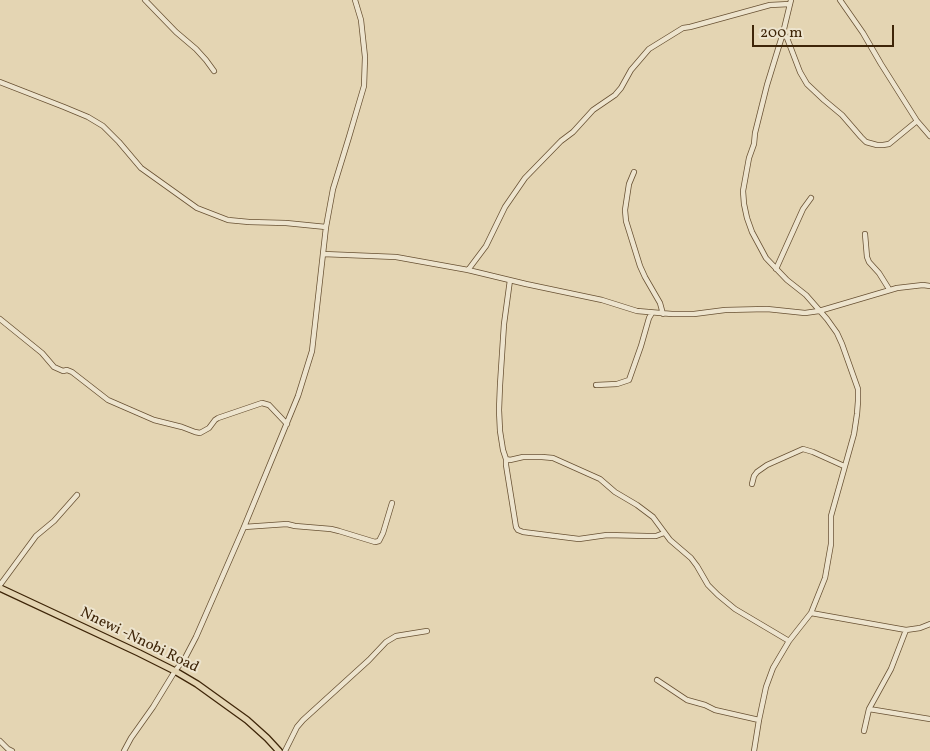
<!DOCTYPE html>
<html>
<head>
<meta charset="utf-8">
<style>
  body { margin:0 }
  #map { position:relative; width:930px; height:751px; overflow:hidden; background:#e4d5b3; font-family:Vollkorn,serif }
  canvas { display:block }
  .scale { position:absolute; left:752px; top:25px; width:142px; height:22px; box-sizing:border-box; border:2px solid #3e2508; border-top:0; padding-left:6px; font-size:15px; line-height:18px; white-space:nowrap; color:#3e2508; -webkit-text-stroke:4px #ede4ce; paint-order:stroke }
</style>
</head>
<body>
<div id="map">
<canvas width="930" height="751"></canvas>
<div class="scale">200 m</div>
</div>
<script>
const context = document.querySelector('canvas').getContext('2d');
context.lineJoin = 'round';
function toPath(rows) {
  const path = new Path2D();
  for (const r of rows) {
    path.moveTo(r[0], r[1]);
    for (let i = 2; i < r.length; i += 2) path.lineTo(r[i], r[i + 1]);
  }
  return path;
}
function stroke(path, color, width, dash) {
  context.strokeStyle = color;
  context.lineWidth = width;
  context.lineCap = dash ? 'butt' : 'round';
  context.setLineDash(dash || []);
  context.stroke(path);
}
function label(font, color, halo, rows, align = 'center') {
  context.font = font + ' Vollkorn,serif';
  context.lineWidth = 4;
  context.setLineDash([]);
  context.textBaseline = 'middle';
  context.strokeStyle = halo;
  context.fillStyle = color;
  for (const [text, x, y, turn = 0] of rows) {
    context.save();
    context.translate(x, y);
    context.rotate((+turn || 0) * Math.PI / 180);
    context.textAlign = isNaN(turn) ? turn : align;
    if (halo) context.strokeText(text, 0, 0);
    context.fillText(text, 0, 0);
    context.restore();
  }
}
const minor = toPath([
  [145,0,176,32,196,49,206,60,214,71],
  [840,0,863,33,881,64,917,121,930,136],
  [783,33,787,38,800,72,807,84,824,100,842,115,861,137,866,142,877,145,883,145,889,144,917,121],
  [0,82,64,107,88,117,103,126,119,142,141,168,197,208,228,220,249,222,286,223,326,227],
  [634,172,629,184,625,210,626,221,640,266,645,277,660,303,663,314],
  [865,234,867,257,869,262,879,273,889,289],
  [323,254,396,257,468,270,526,284,602,300,637,311,672,314,694,314,725,310,767,309,805,313,819,311,897,288,923,285,930,286],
  [776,269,803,209,811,198],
  [468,270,486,246,505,207,525,178,561,141,573,132,593,110,615,95,621,88,631,70,649,49,683,28,690,27,770,5,790,4],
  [510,280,504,324,500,385,499,410,500,431,503,450,506,459,506,465,516,527,518,530,523,532,579,539,607,535,647,536,656,536,664,533],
  [0,319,42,353,54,367,63,371,67,370,72,372,108,400,154,420,182,427,195,432,200,433,209,428,215,420,218,418,262,403,269,405,287,424],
  [596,385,617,384,629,380,641,346,649,318,652,313],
  [506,459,510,460,523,457,542,457,553,458,600,479,615,492,637,505,653,517,670,540,691,558,697,566,708,585,718,595,735,609,789,641],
  [752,484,754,476,757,472,767,465,803,449,813,452,844,466],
  [244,527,287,524,295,526,331,529,339,531,375,542,379,541,383,533,392,503],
  [0,585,36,536,54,521,77,495],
  [811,613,906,630,920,628,930,624],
  [657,680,687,700,705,705,715,710,759,720],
  [869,709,930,719],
  [864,731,869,709,891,669,906,630],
  [0,741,8,749,12,751],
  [124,751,131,738,153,707,175,671,185,658,196,637,244,527,298,396,312,351,326,227,333,189,349,137,364,86,365,57,361,20,355,0],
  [285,751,297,727,303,720,369,660,386,642,396,636,427,631],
  [754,751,759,720,766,687,773,668,789,641,811,613,825,578,831,544,831,516,854,434,857,414,858,401,858,389,842,344,837,333,827,319,806,295,787,280,766,258,752,232,747,218,744,204,743,191,749,158,754,144,755,133,767,85,783,33,791,0]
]);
const major = toPath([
  [0,588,139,653,175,671,197,684,247,720,267,738,279,751]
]);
stroke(minor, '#685133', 6);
stroke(major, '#3e2508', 8);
stroke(minor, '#ede4ce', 4.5);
stroke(major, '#e4d5b3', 5.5);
label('15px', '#3e2508', '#ede4ce', [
  ["Nnewi -Nnobi Road",139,641,26]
]);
</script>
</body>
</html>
